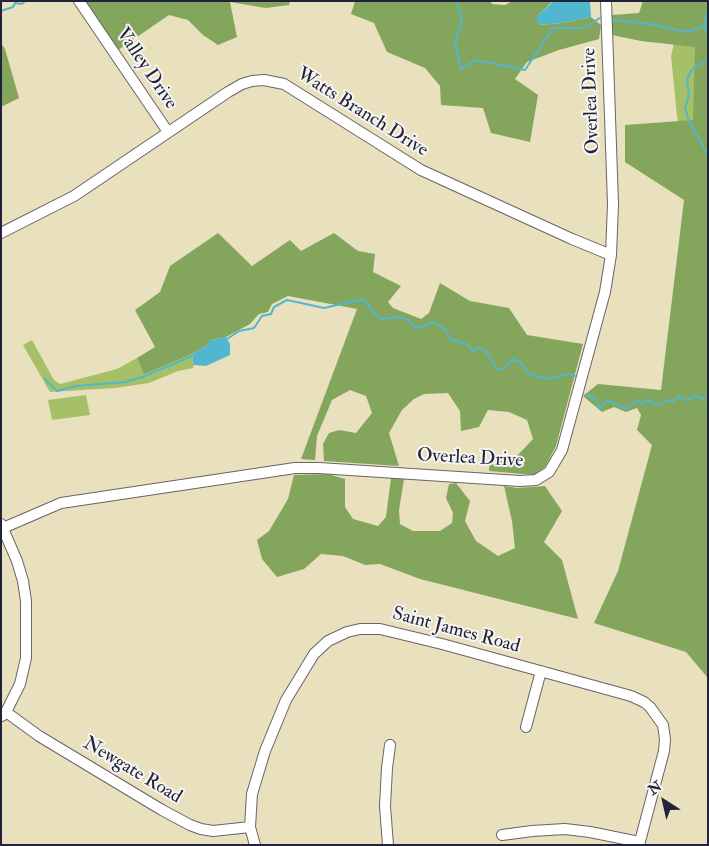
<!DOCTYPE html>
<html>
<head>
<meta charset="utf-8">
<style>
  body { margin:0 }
  #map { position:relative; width:709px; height:846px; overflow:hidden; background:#e9e0bd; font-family:"IM FELL Double Pica",serif }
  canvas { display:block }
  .frame { position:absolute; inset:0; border:2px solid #22223b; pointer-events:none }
  .north { position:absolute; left:639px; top:776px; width:50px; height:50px; -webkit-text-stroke:4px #f6f6f2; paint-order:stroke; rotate:325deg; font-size:14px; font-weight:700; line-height:20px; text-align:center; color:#22223b }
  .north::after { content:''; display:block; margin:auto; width:18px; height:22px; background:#22223b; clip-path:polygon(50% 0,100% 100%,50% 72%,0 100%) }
</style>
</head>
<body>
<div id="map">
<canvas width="709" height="846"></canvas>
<div class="frame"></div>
<div class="north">N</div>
</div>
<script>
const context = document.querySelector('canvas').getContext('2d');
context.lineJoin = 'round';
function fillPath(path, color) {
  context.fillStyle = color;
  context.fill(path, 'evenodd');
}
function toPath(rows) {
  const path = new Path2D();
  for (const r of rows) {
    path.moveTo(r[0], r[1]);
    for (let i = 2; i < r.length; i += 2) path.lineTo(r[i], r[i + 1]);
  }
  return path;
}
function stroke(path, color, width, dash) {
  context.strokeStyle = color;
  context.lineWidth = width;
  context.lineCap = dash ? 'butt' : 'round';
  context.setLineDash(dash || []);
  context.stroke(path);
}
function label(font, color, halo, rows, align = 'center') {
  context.font = font + ' "IM FELL Double Pica",serif';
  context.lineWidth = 4;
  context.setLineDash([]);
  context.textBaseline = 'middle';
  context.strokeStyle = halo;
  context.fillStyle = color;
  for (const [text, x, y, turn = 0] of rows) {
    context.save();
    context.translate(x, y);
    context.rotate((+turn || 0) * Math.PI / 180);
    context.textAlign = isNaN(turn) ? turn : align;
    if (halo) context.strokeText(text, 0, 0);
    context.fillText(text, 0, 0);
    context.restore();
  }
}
fillPath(toPath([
  [708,1,708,214,678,125,671,56,680,17],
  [32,340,54,380,60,384,117,369,137,358,144,373,194,353,192,356,194,365,193,368,178,371,149,383,115,388,50,392,23,345],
  [86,395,90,415,52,420,48,400]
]), '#a6c067');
fillPath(toPath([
  [86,1,290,1,289,5,266,8,230,2,237,37,218,45,203,35,188,20,169,15,118,50],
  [355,1,490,1,492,4,505,5,512,1,553,1,538,15,539,25,562,23,591,17,601,25,599,39,559,50,527,62,515,79,538,95,530,142,491,133,483,108,441,105,440,86,425,68,387,52,374,23,351,14],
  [643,1,708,1,708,678,686,652,594,623,618,571,652,445,637,430,641,415,637,408,626,412,614,407,602,412,583,396,598,384,661,390,684,200,625,162,625,125,693,120,695,47,641,41,612,35,612,15,639,13],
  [1,43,5,49,19,98,1,107],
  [218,233,252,266,290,240,301,251,334,233,358,251,375,254,373,272,401,286,388,302,393,308,421,319,429,313,440,283,470,301,509,308,527,335,583,344,556,446,545,467,534,475,489,471,490,459,513,460,533,439,527,420,509,412,488,410,479,427,461,431,460,411,448,393,424,394,414,399,402,410,389,433,399,466,324,461,323,444,329,433,339,430,356,433,372,413,366,396,350,390,332,400,317,436,315,460,301,459,357,309,288,296,272,304,268,312,259,314,250,324,226,337,211,340,207,345,194,353,144,374,137,358,155,347,135,310,160,292,170,266],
  [328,474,345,479,345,507,353,519,378,526,386,517,391,478,404,479,399,510,400,524,413,531,440,531,452,523,453,513,446,498,449,484,456,483,470,501,465,521,476,541,498,556,515,548,512,521,504,486,517,488,545,486,562,511,544,542,562,560,578,619,420,579,380,564,365,565,343,556,321,554,304,569,277,577,262,559,257,540,269,531,288,499,294,475]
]), '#84a65c');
fillPath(toPath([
  [554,1,590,1,591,17,562,23,539,25,536,18,538,15],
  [226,337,230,344,230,355,206,366,194,365,192,356,194,353,207,345,211,340]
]), '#51b7cf');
stroke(toPath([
  [40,1,53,1],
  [457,1,462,20,455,43,461,69,476,60,525,70,553,28,583,28,600,18],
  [707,1,708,5],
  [708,8,704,26,708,36],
  [1,11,13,7,15,3,22,4,25,1],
  [613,20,651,24,687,32,704,26],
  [708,60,692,69,687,79,689,95,685,108,689,121,708,155],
  [227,339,239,331,254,328,262,316,271,314,274,307,287,300,324,308,363,299,376,315,382,319,399,317,409,320,413,326,418,328,434,322,446,330,451,340,467,344,474,351,479,347,487,353,497,369,503,369,513,359,520,362,529,374,548,379,570,374,575,376],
  [45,379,57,391,76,386,126,382,145,376,192,356],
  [586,394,596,399,600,409,607,400,626,409,638,400,642,405,647,399,655,405,663,404,666,400,674,401,679,396,684,400,690,400,694,395,706,400,708,399]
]), '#51b7cf', 2);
const minor = toPath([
  [79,1,168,132],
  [1,233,74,196,228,92,242,84,252,81,264,80,284,84,421,170,572,239,611,255],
  [1,524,17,561,23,581,26,601,26,658,20,684,6,712,2,716],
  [3,528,61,503,295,468,319,468,520,481,536,480,549,472,562,450,605,292,611,255,613,204,606,1],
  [6,712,39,736,162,810,190,825,201,829,213,831,250,827],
  [526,727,541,671],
  [502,835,532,831,565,829,590,832,639,842],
  [255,845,250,827,252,794,265,751,286,700,314,654,328,641,347,632,360,629,380,629,442,644,631,696,644,702,650,707,663,725,665,739,664,751,639,845],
  [388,845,385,806,387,768,390,745]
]);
stroke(minor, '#686468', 12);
stroke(minor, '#fff', 10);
label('19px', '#22223b', '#f6f6f2', [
  ["Valley Drive",146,69,56],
  ["Overlea Drive",592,101,-92],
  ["Watts Branch Drive",362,113,32],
  ["Overlea Drive",470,459,3],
  ["Saint James Road",456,631,15],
  ["Newgate Road",132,771,31]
]);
</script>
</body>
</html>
